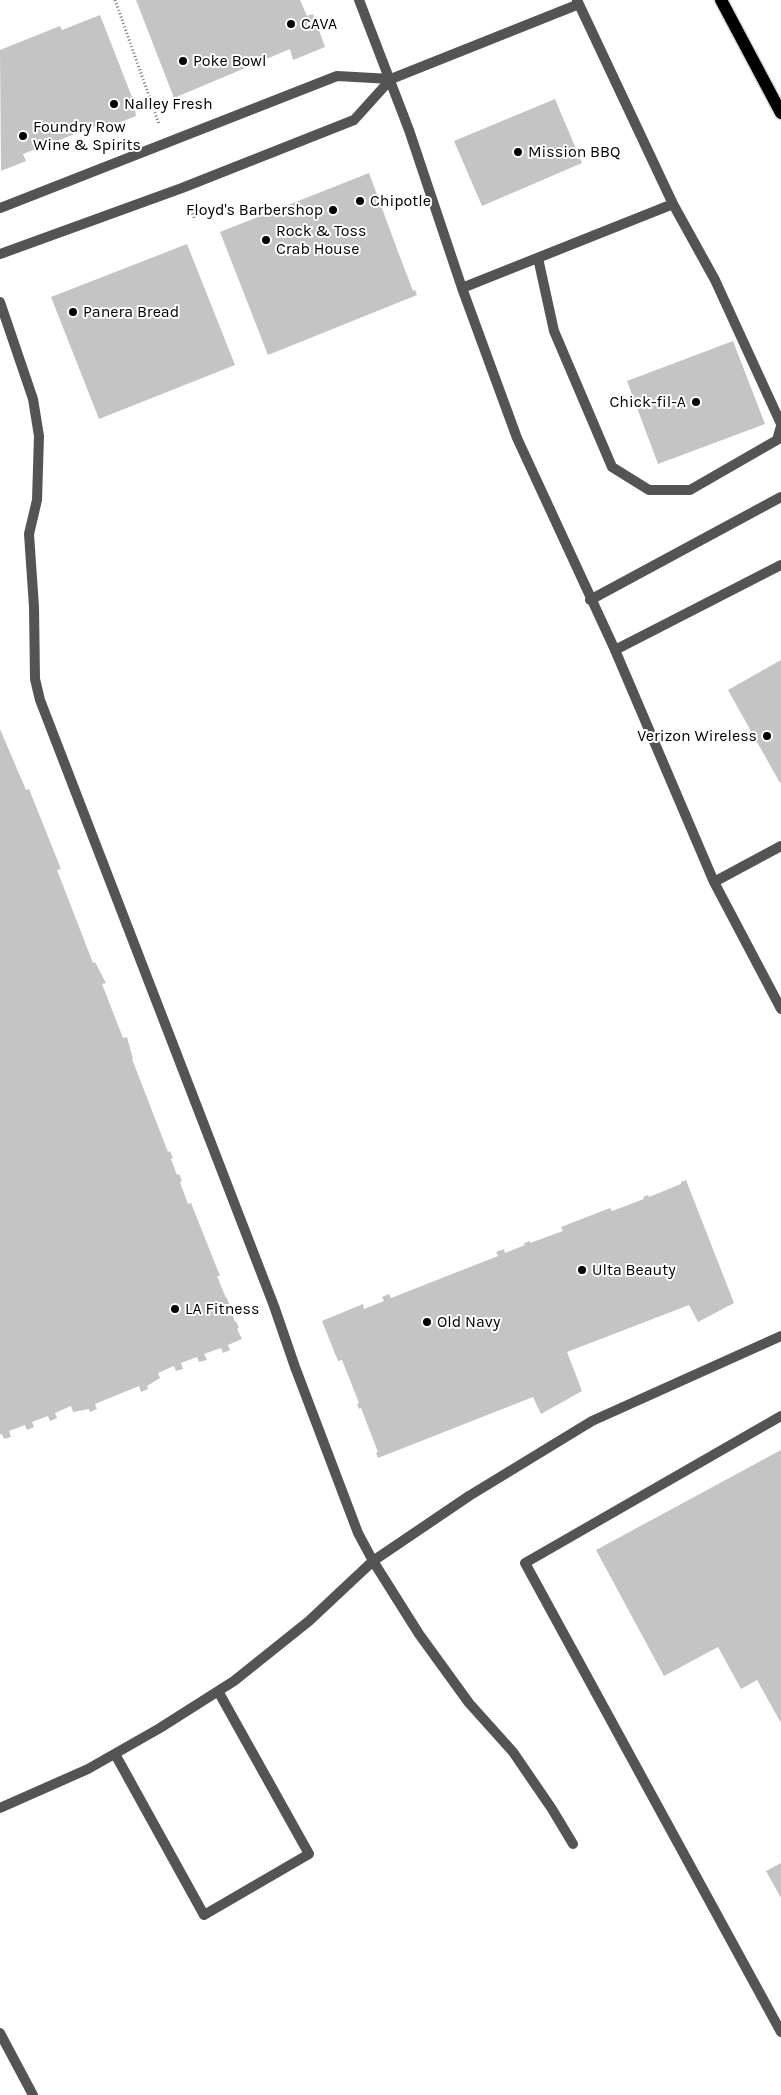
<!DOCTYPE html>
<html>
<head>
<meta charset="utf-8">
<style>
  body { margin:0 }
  canvas { display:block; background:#fff }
</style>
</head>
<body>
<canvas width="781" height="2095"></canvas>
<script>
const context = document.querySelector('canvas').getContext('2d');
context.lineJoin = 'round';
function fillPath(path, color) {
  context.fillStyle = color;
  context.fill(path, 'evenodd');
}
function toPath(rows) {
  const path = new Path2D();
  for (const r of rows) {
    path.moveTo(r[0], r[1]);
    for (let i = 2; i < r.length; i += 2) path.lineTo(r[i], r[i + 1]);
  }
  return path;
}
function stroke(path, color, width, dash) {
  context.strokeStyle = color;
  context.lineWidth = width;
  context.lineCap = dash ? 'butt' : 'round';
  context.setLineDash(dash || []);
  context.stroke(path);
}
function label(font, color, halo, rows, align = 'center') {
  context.font = font + ' Karla,sans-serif';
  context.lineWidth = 4;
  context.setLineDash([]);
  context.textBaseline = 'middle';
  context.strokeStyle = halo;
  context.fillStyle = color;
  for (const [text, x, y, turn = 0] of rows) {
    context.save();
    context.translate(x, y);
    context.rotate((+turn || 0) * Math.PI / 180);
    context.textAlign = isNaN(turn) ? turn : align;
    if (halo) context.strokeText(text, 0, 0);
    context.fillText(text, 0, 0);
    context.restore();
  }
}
fillPath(toPath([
  [136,0,300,0,307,16,313,14,325,47,293,60,290,49,174,98],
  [100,15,137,110,135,110,136,116,103,129,101,124,23,154,26,161,1,171,0,50,60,26,62,30],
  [555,99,582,163,482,206,454,141],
  [369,173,397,249,413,291,415,290,417,295,268,355,220,232],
  [187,244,235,365,99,419,51,297],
  [733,341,765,424,658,464,627,381],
  [781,660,781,782,780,783,728,690],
  [0,729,26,790,29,789,61,869,57,870,93,963,95,962,106,983,102,984,123,1038,127,1037,133,1059,132,1059,168,1152,170,1151,173,1158,171,1159,177,1175,179,1174,182,1181,180,1182,188,1204,191,1203,220,1276,217,1276,226,1298,227,1298,235,1322,236,1321,239,1328,237,1329,242,1339,228,1345,230,1350,223,1353,221,1348,204,1354,207,1360,199,1362,197,1357,181,1363,183,1369,176,1371,174,1366,158,1373,160,1378,147,1386,148,1389,141,1392,139,1386,95,1404,97,1409,90,1412,89,1409,73,1412,71,1406,55,1413,57,1418,50,1421,48,1416,32,1422,34,1427,27,1430,25,1425,9,1431,11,1437,4,1439,2,1434,0,1435],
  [686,1180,734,1303,698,1322,689,1305,567,1352,582,1391,541,1414,533,1397,378,1458,376,1453,378,1452,361,1408,359,1409,357,1404,359,1403,342,1360,338,1361,322,1321,363,1304,364,1309,384,1301,382,1297,389,1294,391,1298,498,1256,496,1252,504,1249,505,1253,525,1245,524,1243,530,1241,530,1243,563,1231,561,1227,610,1208,612,1211,644,1199,643,1197,648,1195,649,1197,681,1184,681,1182],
  [781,1450,781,1723,757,1680,741,1689,718,1647,664,1676,596,1550],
  [781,1863,781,1898,766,1871]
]), '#c4c4c4');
const primary = toPath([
  [721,0,781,113]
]);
stroke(primary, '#dbdbdb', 15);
stroke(toPath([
  [115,0,159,124],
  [190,207,195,220]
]), '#767676', 3, [1, 2.5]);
stroke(toPath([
  [359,0,409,130,462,288,517,438,615,650,714,882,781,1009],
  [577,0,673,204,715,280,781,424],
  [0,208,337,76,391,79,579,4],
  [0,254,182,188,354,120,391,79],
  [538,258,554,331,612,467,649,490,690,490,777,440,781,426],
  [462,288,673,204],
  [0,302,33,399,39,436,37,500,29,534,34,607,35,679,40,700,274,1306,295,1367,358,1533,373,1561,419,1634,469,1703,513,1752,552,1809,573,1844],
  [590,600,781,497],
  [615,650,781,565],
  [714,882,781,846],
  [781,1416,525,1563,781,2032],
  [115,1754,204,1915,309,1854,218,1691],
  [0,1808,88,1769,160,1728,234,1681,309,1621,373,1561,469,1496,592,1421,781,1336],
  [0,2033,33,2095]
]), '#545454', 10);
stroke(primary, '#000', 12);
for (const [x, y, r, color] of [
  [291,24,5,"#000"],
  [183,61,5,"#000"],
  [114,104,5,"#000"],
  [23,136,5,"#000"],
  [518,152,5,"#000"],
  [360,201,5,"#000"],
  [333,210,5,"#000"],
  [266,240,5,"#000"],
  [73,312,5,"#000"],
  [696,402,5,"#000"],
  [767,736,5,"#000"],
  [582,1270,5,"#000"],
  [175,1309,5,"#000"],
  [427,1322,5,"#000"]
]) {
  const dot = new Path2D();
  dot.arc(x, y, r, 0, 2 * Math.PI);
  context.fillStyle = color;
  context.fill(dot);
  stroke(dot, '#fff', 2);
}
label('16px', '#000', '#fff', [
  ["CAVA",301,24],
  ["Poke Bowl",193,61],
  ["Nalley Fresh",124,104],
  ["Foundry Row",33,127],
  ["Wine & Spirits",33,145],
  ["Mission BBQ",528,152],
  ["Chipotle",370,201],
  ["Floyd's Barbershop",323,210,"right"],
  ["Rock & Toss",276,231],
  ["Crab House",276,249],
  ["Panera Bread",83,312],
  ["Chick-fil-A",686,402,"right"],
  ["Verizon Wireless",757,736,"right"],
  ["Ulta Beauty",592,1270],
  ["LA Fitness",185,1309],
  ["Old Navy",437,1322]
], 'left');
</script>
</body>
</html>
